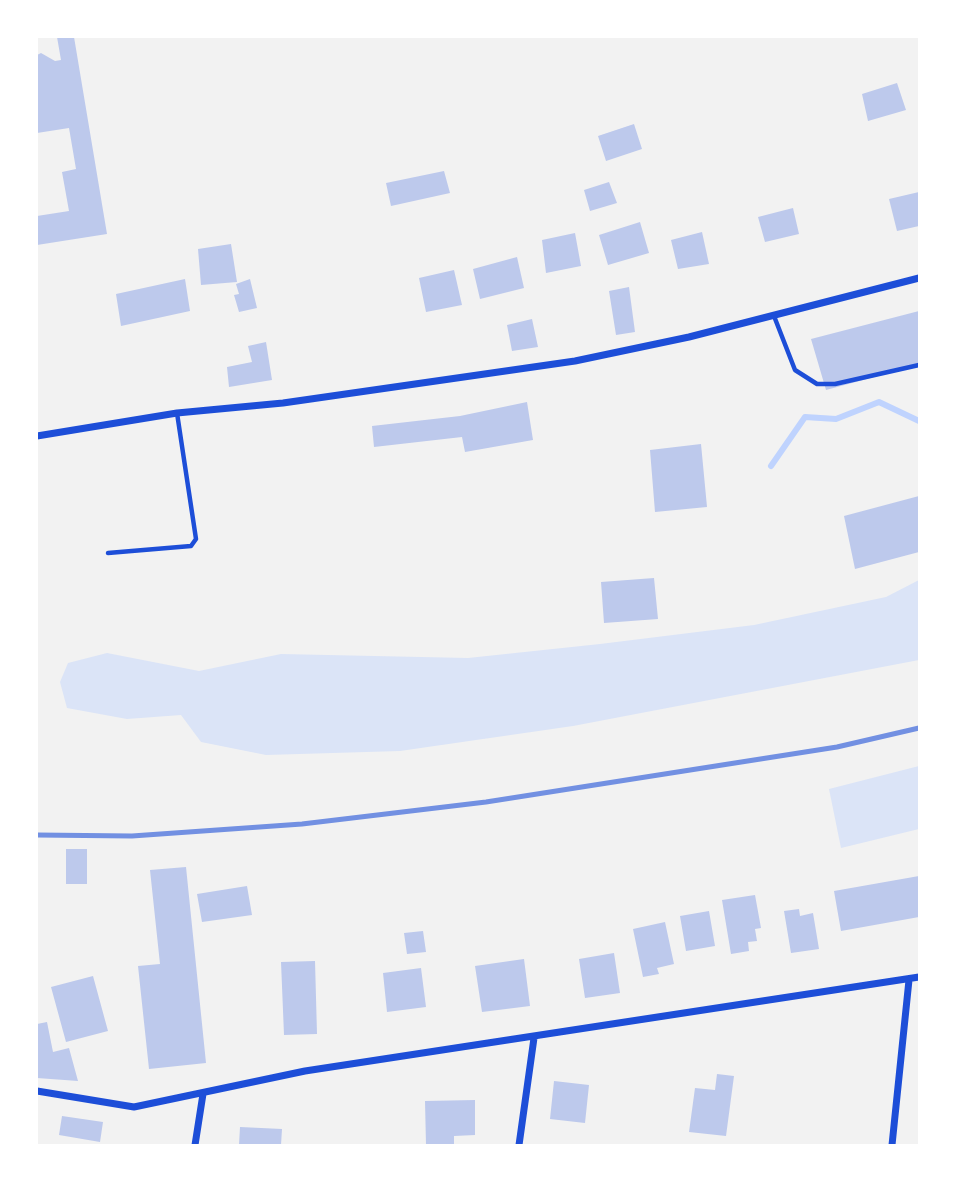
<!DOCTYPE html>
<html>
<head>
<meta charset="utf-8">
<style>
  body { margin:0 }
  #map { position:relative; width:956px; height:1182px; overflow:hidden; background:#f2f2f2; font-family:Raleway,sans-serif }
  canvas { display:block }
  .frame { position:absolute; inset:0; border:38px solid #fff; pointer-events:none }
</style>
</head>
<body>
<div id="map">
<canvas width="956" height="1182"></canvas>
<div class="frame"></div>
</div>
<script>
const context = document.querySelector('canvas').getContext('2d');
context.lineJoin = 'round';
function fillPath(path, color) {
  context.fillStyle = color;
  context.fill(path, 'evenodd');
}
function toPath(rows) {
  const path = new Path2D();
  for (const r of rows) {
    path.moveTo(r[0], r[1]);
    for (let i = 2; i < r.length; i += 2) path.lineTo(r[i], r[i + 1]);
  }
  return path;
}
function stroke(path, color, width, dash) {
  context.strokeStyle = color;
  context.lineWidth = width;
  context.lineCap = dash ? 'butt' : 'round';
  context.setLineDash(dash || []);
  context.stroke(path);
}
fillPath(toPath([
  [919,580,919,660,573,726,400,751,266,755,201,742,181,715,127,719,67,708,60,682,68,663,107,653,199,671,281,654,468,658,600,644,754,625,886,597],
  [919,766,919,829,841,848,829,789]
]), '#dbe4f7');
stroke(toPath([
  [771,466,805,417,836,419,879,402,919,421]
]), '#bfd3fe', 6);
fillPath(toPath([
  [57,37,74,37,107,234,37,245,37,216,69,211,62,172,76,169,69,128,37,133,37,55,41,53,55,61,61,60],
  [897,83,906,110,868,121,862,94],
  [634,124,642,149,606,161,598,136],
  [444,171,450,193,391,206,386,183],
  [609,182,617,203,590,211,584,190],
  [919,192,919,226,897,231,889,199],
  [793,208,799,234,765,242,758,217],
  [640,222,649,253,608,265,599,235],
  [702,232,709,264,678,269,671,240],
  [575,233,581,266,546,273,542,240],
  [231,244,237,282,201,285,198,249],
  [517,257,524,288,480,299,473,269],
  [454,270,462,305,426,312,419,278],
  [185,279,190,311,121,326,116,294],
  [250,279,257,308,239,312,234,295,239,294,236,284],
  [629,287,635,332,616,335,609,291],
  [919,311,919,365,826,390,811,339],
  [532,319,538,347,512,351,507,325],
  [266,342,272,380,229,387,227,367,252,362,248,346],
  [527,402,533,440,465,452,462,437,374,447,372,426,460,416],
  [701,444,707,507,655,512,650,450],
  [919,496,919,552,855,569,844,516],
  [654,578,658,619,604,623,601,582],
  [66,849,87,849,87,884,66,884],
  [186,867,206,1063,149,1069,138,966,160,964,150,870],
  [919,876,919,917,841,931,834,891],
  [247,886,252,915,202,922,197,894],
  [755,895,761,928,755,929,757,941,748,942,749,951,731,954,722,900],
  [799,909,800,916,813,913,819,949,791,953,784,911],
  [709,911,715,946,686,951,680,916],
  [665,922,674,964,657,968,659,974,643,977,633,929],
  [423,931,426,952,407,954,404,933],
  [614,953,620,993,585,998,579,959],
  [524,959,530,1006,482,1012,475,966],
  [315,961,317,1034,284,1035,281,962],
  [421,968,426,1007,387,1012,383,973],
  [93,976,108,1031,66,1042,51,987],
  [47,1022,53,1052,69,1048,78,1081,37,1078,37,1024],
  [717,1074,734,1076,726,1136,689,1132,695,1088,715,1090],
  [554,1081,589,1085,585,1123,550,1119],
  [475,1100,475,1135,454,1136,454,1145,426,1145,425,1101],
  [62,1116,103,1122,100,1142,59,1135],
  [240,1127,282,1129,281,1145,239,1145]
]), '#bdc9ec');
stroke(toPath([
  [774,316,795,370,817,384,835,384,919,365],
  [108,553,191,546,196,539,177,413]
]), '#1d4ed8', 4.5);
stroke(toPath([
  [37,436,177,413,283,403,575,361,689,337,919,278],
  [37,1091,134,1107,305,1071,919,977],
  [195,1145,203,1094],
  [519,1145,534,1038],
  [892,1145,909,980]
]), '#1d4ed8', 7);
stroke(toPath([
  [37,835,132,836,302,824,486,802,837,747,919,728]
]), '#7290e2', 5);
</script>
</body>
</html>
